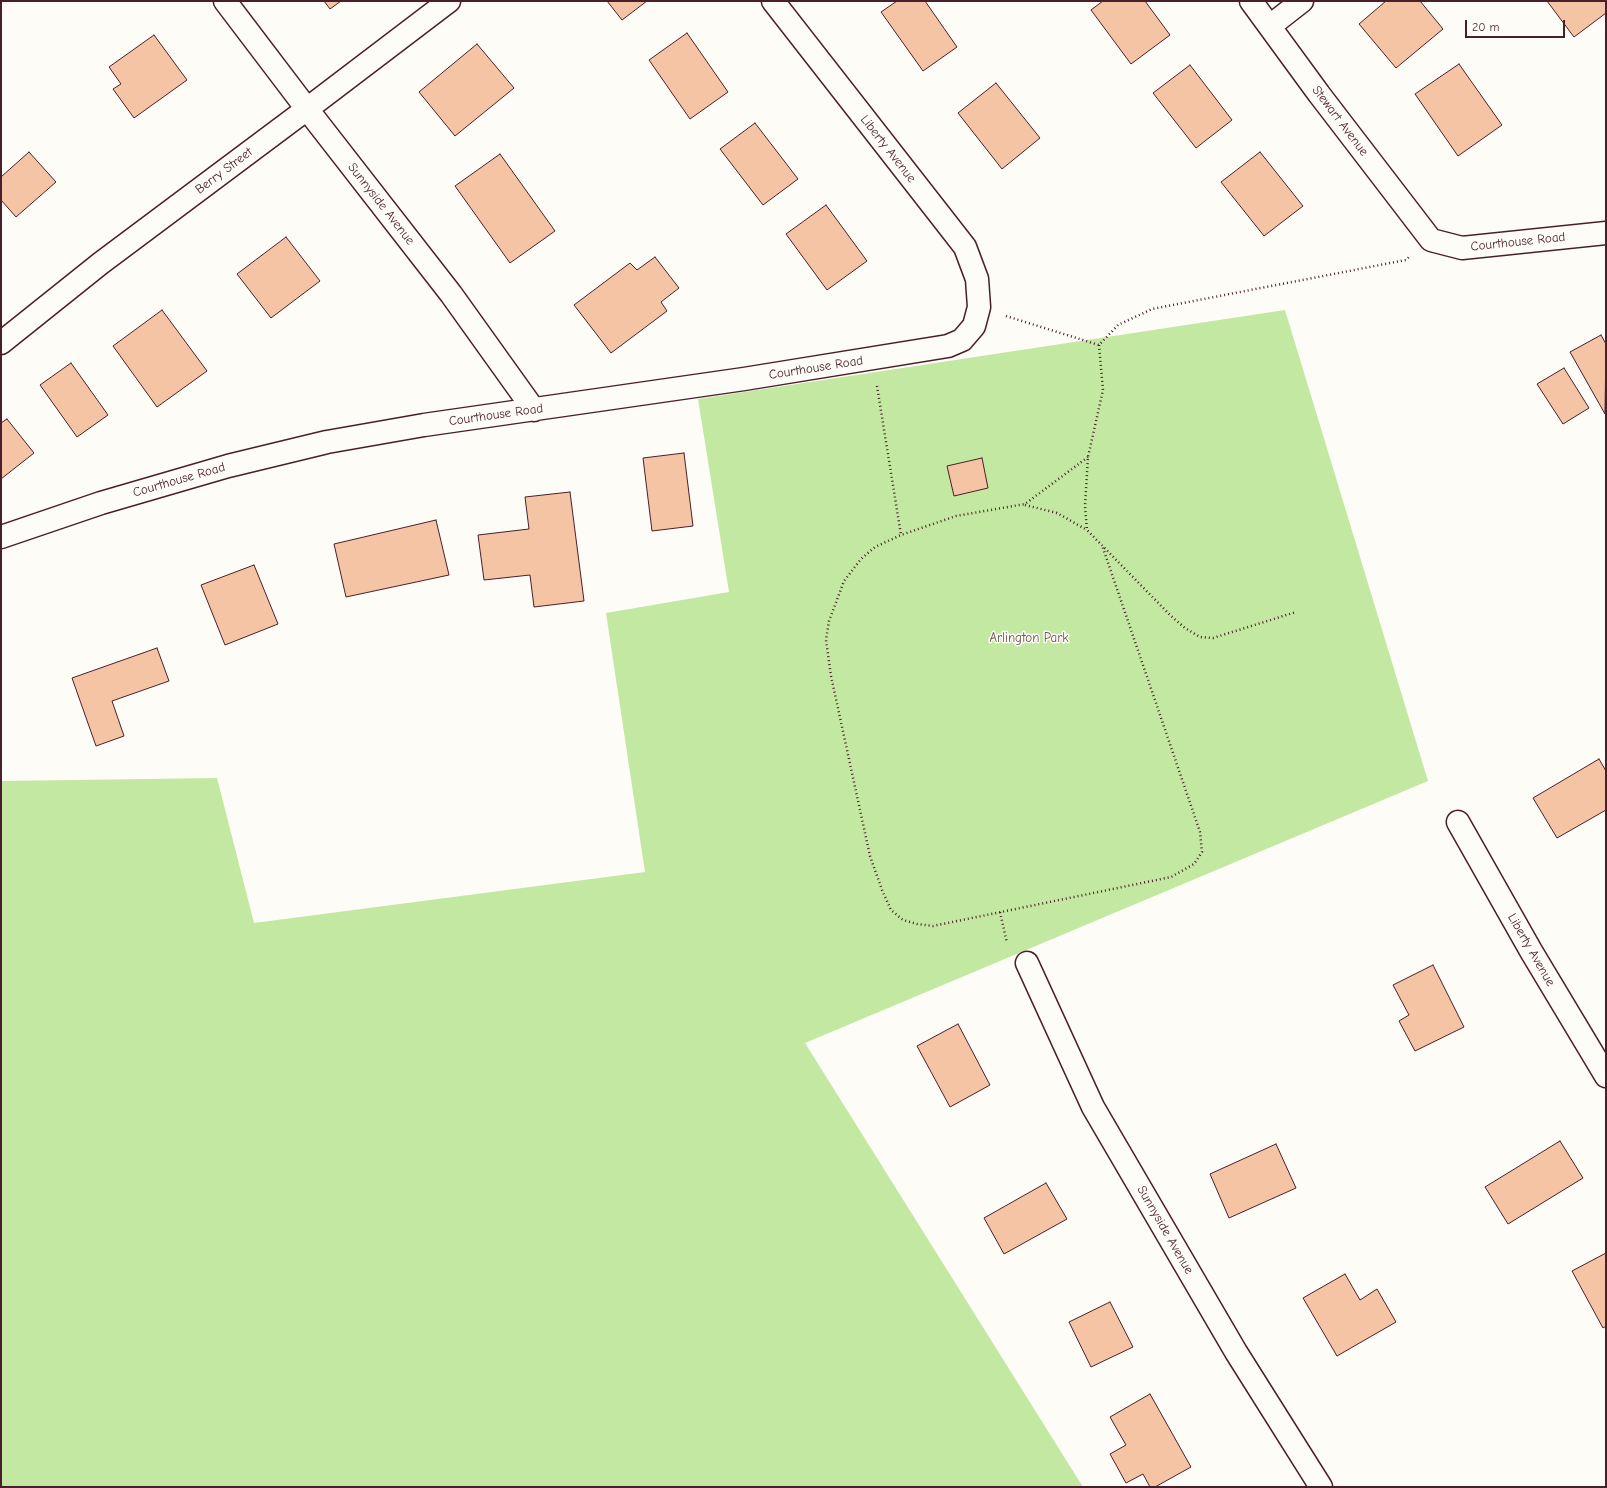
<!DOCTYPE html>
<html>
<head>
<meta charset="utf-8">
<style>
  body { margin:0 }
  #map { position:relative; width:1607px; height:1488px; overflow:hidden; background:#fdfcf7; font-family:"Comic Neue",sans-serif }
  canvas { display:block }
  .frame { position:absolute; inset:0; border:2px solid #4a1f2b; pointer-events:none }
  .scale { position:absolute; left:1465px; top:20px; width:100px; height:18px; box-sizing:border-box; border:2px solid #4a1f2b; border-top:0; padding-left:5px; font-size:12px; line-height:14px; white-space:nowrap; color:#4a1f2b; -webkit-text-stroke:3px #fdfcf7; paint-order:stroke }
</style>
</head>
<body>
<div id="map">
<canvas width="1607" height="1488"></canvas>
<div class="frame"></div>
<div class="scale">20 m</div>
</div>
<script>
const context = document.querySelector('canvas').getContext('2d');
context.lineJoin = 'round';
function fillPath(path, color) {
  context.fillStyle = color;
  context.fill(path, 'evenodd');
}
function toPath(rows) {
  const path = new Path2D();
  for (const r of rows) {
    path.moveTo(r[0], r[1]);
    for (let i = 2; i < r.length; i += 2) path.lineTo(r[i], r[i + 1]);
  }
  return path;
}
function stroke(path, color, width, dash) {
  context.strokeStyle = color;
  context.lineWidth = width;
  context.lineCap = dash ? 'butt' : 'round';
  context.setLineDash(dash || []);
  context.stroke(path);
}
function label(font, color, halo, rows, align = 'center') {
  context.font = font + ' "Comic Neue",sans-serif';
  context.lineWidth = 3;
  context.setLineDash([]);
  context.textBaseline = 'middle';
  context.strokeStyle = halo;
  context.fillStyle = color;
  for (const [text, x, y, turn = 0] of rows) {
    context.save();
    context.translate(x, y);
    context.rotate((+turn || 0) * Math.PI / 180);
    context.textAlign = isNaN(turn) ? turn : align;
    if (halo) context.strokeText(text, 0, 0);
    context.fillText(text, 0, 0);
    context.restore();
  }
}
fillPath(toPath([
  [1285,310,1428,781,805,1043,1083,1487,1,1487,1,781,217,778,254,923,645,872,606,613,729,592,698,399]
]), '#c3e8a2');
const building = toPath([
  [324,1,341,1,330,9,324,1],
  [607,1,647,1,622,20,607,1],
  [897,1,925,1,957,47,923,71,881,12,897,1],
  [1103,1,1145,1,1170,35,1131,64,1091,10,1103,1],
  [1386,1,1420,1,1443,29,1396,68,1359,24,1386,1],
  [1547,1,1606,1,1606,13,1574,37,1547,1],
  [687,33,728,92,690,119,649,60,687,33],
  [154,35,187,80,134,118,113,89,121,84,109,67,154,35],
  [477,44,514,88,455,136,419,92,477,44],
  [1459,64,1502,125,1458,156,1415,94,1459,64],
  [1190,65,1232,120,1196,148,1153,93,1190,65],
  [996,83,1040,138,1002,169,958,113,996,83],
  [755,123,798,179,763,205,720,149,755,123],
  [29,152,56,182,16,217,1,200,1,177,29,152],
  [1260,152,1303,206,1264,236,1221,182,1260,152],
  [500,154,555,231,510,263,455,186,500,154],
  [826,205,867,261,827,290,786,234,826,205],
  [286,237,320,281,271,318,237,274,286,237],
  [655,257,679,288,661,302,667,311,611,353,574,305,630,263,637,270,655,257],
  [162,310,207,371,157,407,113,346,162,310],
  [1601,335,1606,344,1605,414,1570,352,1601,335],
  [71,363,108,415,77,437,40,385,71,363],
  [1564,368,1589,408,1563,424,1537,384,1564,368],
  [7,419,34,453,1,479,1,423,7,419],
  [684,453,693,526,652,531,643,458,684,453],
  [982,458,988,488,954,496,947,466,982,458],
  [570,492,584,601,534,607,530,575,484,580,478,535,529,529,525,497,570,492],
  [436,520,449,575,346,597,334,544,436,520],
  [254,565,278,624,225,645,201,585,254,565],
  [157,648,169,681,112,701,124,736,96,746,72,678,157,648],
  [1599,759,1606,771,1606,810,1557,838,1533,798,1599,759],
  [1433,965,1464,1027,1415,1051,1399,1021,1409,1015,1393,985,1433,965],
  [958,1024,990,1085,950,1107,917,1046,958,1024],
  [1560,1141,1583,1178,1508,1224,1485,1187,1560,1141],
  [1276,1144,1296,1188,1229,1218,1210,1174,1276,1144],
  [1046,1183,1067,1219,1004,1254,984,1218,1046,1183],
  [1606,1253,1606,1326,1603,1328,1572,1271,1606,1253],
  [1345,1274,1360,1300,1377,1289,1396,1322,1337,1356,1303,1298,1345,1274],
  [1110,1302,1133,1347,1091,1367,1069,1322,1110,1302],
  [1150,1394,1191,1467,1155,1487,1150,1487,1143,1474,1126,1483,1110,1454,1126,1445,1110,1417,1150,1394]
]);
fillPath(building, '#f4c4a4');
stroke(building, '#4a1f2b', 1);
const minor = toPath([
  [225,1,307,109,451,294,534,410],
  [1251,1,1319,94,1431,240,1462,248,1606,233],
  [1270,26,1302,1],
  [1,343,101,263,307,109,449,1],
  [1,537,101,503,228,466,327,442,424,425,744,379,948,346,962,340,974,326,979,307,977,279,965,247,773,1],
  [1458,822,1531,951,1606,1076],
  [1027,963,1093,1107,1236,1352,1321,1487]
]);
stroke(minor, '#4a1f2b', 25);
stroke(toPath([
  [1006,316,1099,345,1118,325,1152,309,1406,260,1409,257],
  [1099,345,1103,390,1088,457,1085,506,1087,530,1171,616,1185,628,1200,637,1213,638,1296,612],
  [877,386,901,535],
  [1088,457,1025,504,956,516,901,535,875,547,861,559,844,581,829,621,826,640,831,676,870,856,882,890,891,910,903,920,917,924,933,926,1171,877,1194,864,1202,852,1200,832,1102,545],
  [1025,505,1057,513,1087,530],
  [1000,912,1007,943]
]), '#4a1f2b', 2.5, [1, 3]);
stroke(minor, '#fdfcf7', 22);
label('13px', '#4a1f2b', '#fdfcf7', [
  ["Stewart Avenue",1340,121,53],
  ["Liberty Avenue",888,149,52],
  ["Berry Street",224,171,-37],
  ["Sunnyside Avenue",381,204,52],
  ["Courthouse Road",1518,242,-6],
  ["Courthouse Road",816,368,-9],
  ["Courthouse Road",496,415,-8],
  ["Courthouse Road",179,480,-16],
  ["Liberty Avenue",1531,950,60],
  ["Sunnyside Avenue",1165,1230,60]
]);
label('13px', '#685149', '#fdfcf7', [
  ["Arlington Park",1029,638]
]);
</script>
</body>
</html>
